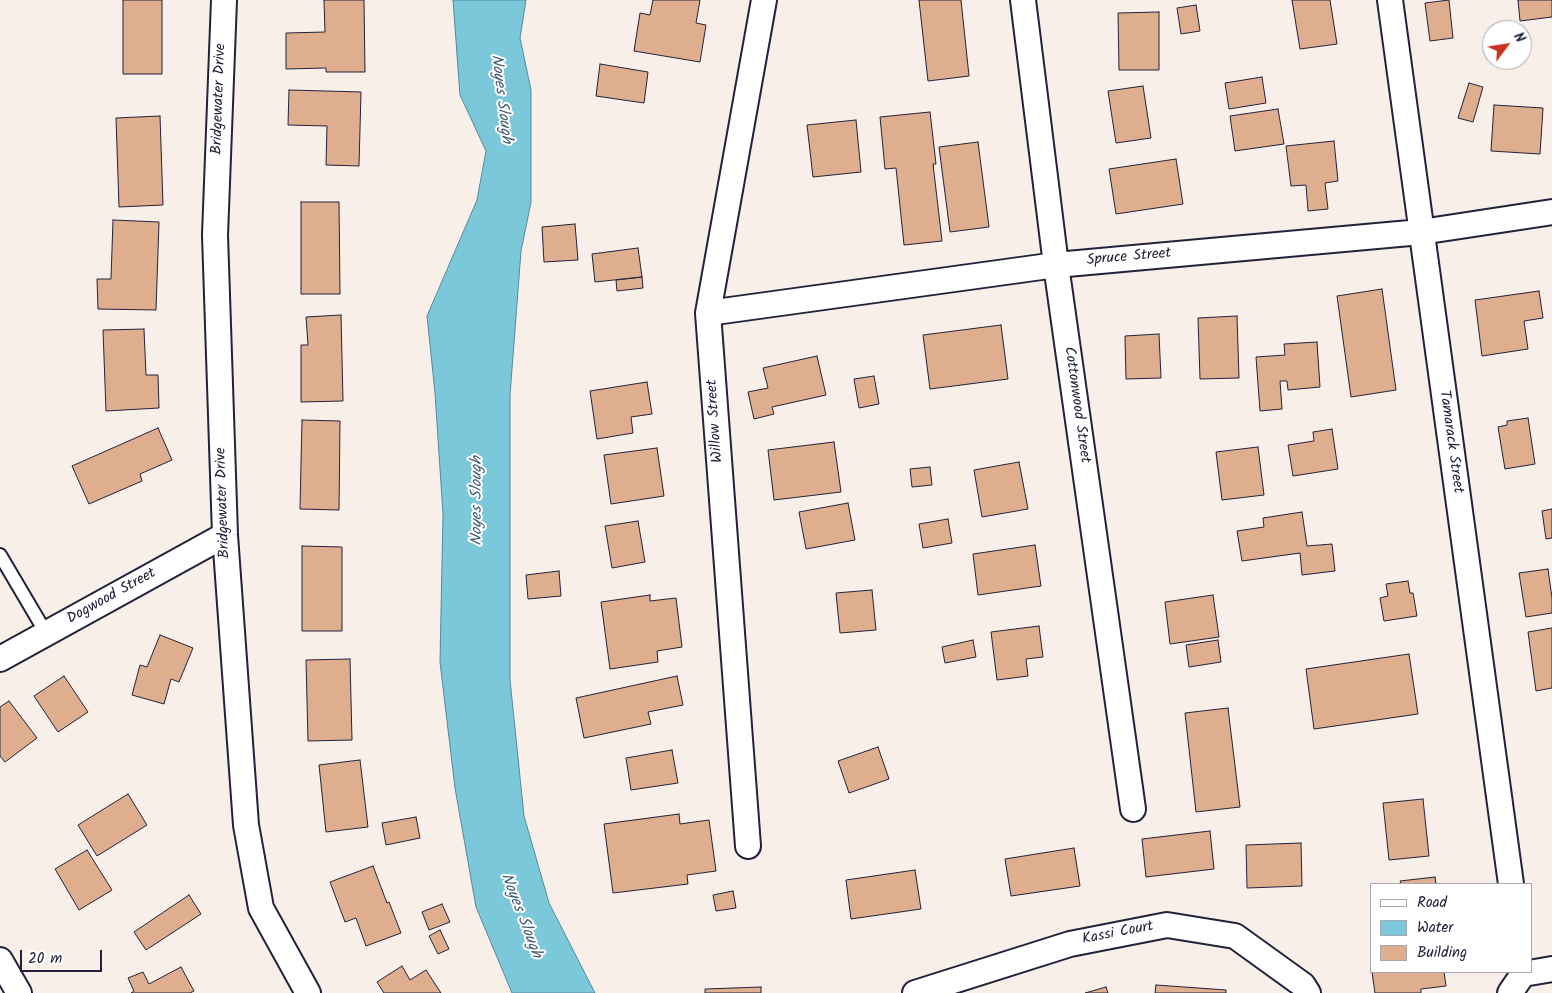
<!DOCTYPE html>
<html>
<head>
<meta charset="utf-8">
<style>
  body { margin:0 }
  #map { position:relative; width:1552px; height:993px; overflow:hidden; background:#f8efe9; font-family:Kalam,sans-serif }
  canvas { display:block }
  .legend { position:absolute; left:1370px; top:883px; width:162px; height:90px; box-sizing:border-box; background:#fff; border:1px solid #a7a7b1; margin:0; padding:6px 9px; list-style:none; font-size:15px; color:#22223b }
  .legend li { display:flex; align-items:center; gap:10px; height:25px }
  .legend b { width:25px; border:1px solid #a7a7b1 }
  .north { position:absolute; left:1482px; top:20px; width:50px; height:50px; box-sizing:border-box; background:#fff; border:1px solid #a7a7b1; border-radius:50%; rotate:59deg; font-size:14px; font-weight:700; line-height:20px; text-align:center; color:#22223b }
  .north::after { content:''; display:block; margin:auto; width:18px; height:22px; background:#c8321e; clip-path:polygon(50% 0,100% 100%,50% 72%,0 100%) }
  .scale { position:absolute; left:20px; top:950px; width:82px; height:22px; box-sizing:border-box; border:2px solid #22223b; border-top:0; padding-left:6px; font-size:15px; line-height:18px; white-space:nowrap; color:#22223b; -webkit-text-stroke:4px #fff; paint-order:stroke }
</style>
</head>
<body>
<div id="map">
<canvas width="1552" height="993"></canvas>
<ul class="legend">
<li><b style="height:6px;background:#fff"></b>Road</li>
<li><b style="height:14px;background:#7cc8db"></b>Water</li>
<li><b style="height:14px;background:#deae8f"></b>Building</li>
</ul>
<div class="north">N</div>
<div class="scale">20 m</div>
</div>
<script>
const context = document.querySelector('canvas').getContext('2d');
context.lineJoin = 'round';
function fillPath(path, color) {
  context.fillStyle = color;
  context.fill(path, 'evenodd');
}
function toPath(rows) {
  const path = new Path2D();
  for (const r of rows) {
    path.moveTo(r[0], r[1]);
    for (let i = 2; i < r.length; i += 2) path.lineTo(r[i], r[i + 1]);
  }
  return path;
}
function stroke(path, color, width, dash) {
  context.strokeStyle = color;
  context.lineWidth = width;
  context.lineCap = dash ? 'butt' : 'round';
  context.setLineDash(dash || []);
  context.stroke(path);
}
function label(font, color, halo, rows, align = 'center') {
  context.font = font + ' Kalam,sans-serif';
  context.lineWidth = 4;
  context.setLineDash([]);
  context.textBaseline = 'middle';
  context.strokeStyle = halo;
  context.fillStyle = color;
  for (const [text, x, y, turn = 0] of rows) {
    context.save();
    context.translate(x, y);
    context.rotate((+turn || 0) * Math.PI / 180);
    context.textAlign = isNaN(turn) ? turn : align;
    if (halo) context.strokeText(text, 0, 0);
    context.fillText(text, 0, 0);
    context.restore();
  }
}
const water = toPath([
  [453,0,526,0,520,38,531,90,531,202,521,251,510,395,510,680,524,816,549,903,595,993,512,993,476,907,455,788,440,662,443,514,435,393,427,316,477,200,486,151,460,95,453,0]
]);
fillPath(water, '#7cc8db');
stroke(water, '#58869b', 1);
const building = toPath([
  [123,0,162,0,162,74,123,74,123,0],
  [324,0,364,0,365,72,326,72,326,68,286,69,286,33,325,32,324,0],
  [653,0,700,0,696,23,706,25,700,62,634,51,640,13,650,15,653,0],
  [919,0,961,0,969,76,928,81,919,0],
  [1292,0,1330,0,1337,44,1300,49,1292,0],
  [1449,0,1453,38,1430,41,1425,3,1449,0],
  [1518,0,1552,0,1552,17,1520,21,1518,0],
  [1196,5,1200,31,1181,34,1177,8,1196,5],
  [1159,12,1159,70,1119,70,1118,13,1159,12],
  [600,64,648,72,644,103,596,96,600,64],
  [1262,77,1266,103,1229,109,1225,83,1262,77],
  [1469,83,1483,87,1473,122,1458,118,1469,83],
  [1143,86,1151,138,1116,143,1108,91,1143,86],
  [289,90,361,92,359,166,326,165,327,126,288,125,289,90],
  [1494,105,1543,108,1540,154,1491,151,1494,105],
  [1278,109,1284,144,1235,151,1230,116,1278,109],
  [930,112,936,164,933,164,942,241,904,245,896,168,885,169,880,117,930,112],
  [160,116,163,205,119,207,116,118,160,116],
  [856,120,861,172,813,177,807,125,856,120],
  [1334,141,1338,181,1325,183,1328,209,1308,211,1306,185,1291,186,1286,146,1334,141],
  [978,142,989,227,950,232,939,147,978,142],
  [1176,159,1183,204,1116,214,1109,169,1176,159],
  [301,202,339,202,340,294,301,294,301,202],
  [113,220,159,222,156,310,98,309,97,279,111,279,113,220],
  [575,224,578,260,544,262,542,227,575,224],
  [638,248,642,277,595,282,592,254,638,248],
  [642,277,643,288,617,291,616,280,642,277],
  [1382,289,1396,390,1351,397,1337,296,1382,289],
  [1539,291,1543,318,1524,321,1528,349,1482,356,1475,300,1539,291],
  [341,315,343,401,301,402,301,345,308,345,306,317,341,315],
  [1237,316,1239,378,1200,379,1198,318,1237,316],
  [1001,325,1008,379,930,389,923,335,1001,325],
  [144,329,146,375,158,375,159,408,106,411,103,330,144,329],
  [1159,334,1161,378,1126,379,1125,336,1159,334],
  [1317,342,1320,387,1288,390,1287,381,1280,381,1282,409,1260,411,1256,357,1285,355,1284,344,1317,342],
  [817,356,826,395,772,407,774,414,754,419,748,392,768,388,763,368,817,356],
  [874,376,879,404,859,408,854,379,874,376],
  [647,382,652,414,631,417,633,433,597,439,590,391,647,382],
  [1528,418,1535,464,1505,469,1498,427,1507,425,1507,421,1528,418],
  [302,420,340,421,339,510,300,509,302,420],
  [158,428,172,460,140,474,142,481,89,504,72,466,158,428],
  [1332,429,1338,469,1293,476,1288,445,1314,441,1313,432,1332,429],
  [834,442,841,492,774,500,768,450,834,442],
  [1258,447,1264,495,1222,500,1216,452,1258,447],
  [657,448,664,496,611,504,604,455,657,448],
  [1019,462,1028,509,982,517,974,470,1019,462],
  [930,467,932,485,912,487,910,469,930,467],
  [848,503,855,540,806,549,799,512,848,503],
  [1552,509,1552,538,1546,539,1542,511,1552,509],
  [1302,512,1307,546,1332,544,1335,571,1302,575,1300,553,1242,561,1237,531,1264,527,1263,518,1302,512],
  [948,519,952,543,923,548,919,524,948,519],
  [638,521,645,562,612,568,605,526,638,521],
  [1035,545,1041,586,978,595,973,554,1035,545],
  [302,546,342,547,342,631,302,631,302,546],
  [1548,569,1552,598,1552,613,1526,617,1519,573,1548,569],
  [559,571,561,596,528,599,526,575,559,571],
  [1408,581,1410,593,1413,593,1417,616,1384,621,1380,598,1388,596,1386,584,1408,581],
  [872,590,876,630,840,633,836,593,872,590],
  [650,595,650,601,676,598,682,647,657,651,658,662,610,669,601,602,650,595],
  [1213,595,1219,637,1170,644,1165,602,1213,595],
  [1039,626,1043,657,1026,659,1028,676,997,680,991,632,1039,626],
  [1552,628,1552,688,1536,691,1528,632,1552,628],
  [160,635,193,648,179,682,171,679,164,704,132,695,140,665,147,667,160,635],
  [973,640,976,657,945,663,942,647,973,640],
  [1218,640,1221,662,1189,667,1186,645,1218,640],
  [1409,654,1418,714,1314,729,1306,669,1409,654],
  [350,659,352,740,308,741,306,660,350,659],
  [64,676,88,712,58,732,34,696,64,676],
  [677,676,683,705,648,712,651,724,584,738,576,698,677,676],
  [9,701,37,738,5,762,0,756,0,707,9,701],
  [1228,708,1240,807,1196,812,1185,713,1228,708],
  [878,747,889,779,849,793,838,761,878,747],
  [672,750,678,783,631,790,626,758,672,750],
  [360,760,368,827,326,832,319,765,360,760],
  [128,794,147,825,97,856,78,825,128,794],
  [1423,799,1429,856,1389,860,1383,803,1423,799],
  [679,814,680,824,709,820,716,871,687,875,688,884,613,893,604,824,679,814],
  [416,817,420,838,386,845,382,823,416,817],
  [1210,831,1214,869,1146,877,1142,839,1210,831],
  [1301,843,1302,886,1247,888,1246,845,1301,843],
  [1074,848,1080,886,1011,896,1005,859,1074,848],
  [87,850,112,890,79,910,55,869,87,850],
  [373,866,387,903,389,902,401,933,366,946,356,918,345,922,330,882,373,866],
  [915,870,921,909,851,919,846,880,915,870],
  [1435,877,1436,884,1401,884,1400,881,1435,877],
  [733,891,736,908,716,911,713,895,733,891],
  [189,895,201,914,146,950,134,932,189,895],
  [442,904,450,922,429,930,422,912,442,904],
  [440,930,449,949,438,954,429,936,440,930],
  [402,966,410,980,426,970,441,993,384,993,377,982,402,966],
  [181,967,194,991,190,993,131,993,134,991,128,978,143,972,149,984,181,967],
  [1372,972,1444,972,1446,986,1421,989,1421,993,1375,993,1372,972],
  [1156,985,1226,990,1226,993,1155,993,1156,985],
  [761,987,761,993,705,993,705,989,761,987],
  [1106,987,1108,993,1085,993,1106,987]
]);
fillPath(building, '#deae8f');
stroke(building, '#22223b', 1);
const service = toPath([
  [0,555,46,633]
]);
const minor = toPath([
  [224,0,215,235,225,535,246,825,261,908,308,993],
  [1023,0,1056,265,1133,809],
  [1390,0,1511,884],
  [708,313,1056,265,1421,232,1552,212],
  [0,659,225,535],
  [748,846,708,313,764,0],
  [0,960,19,993],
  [915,993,1070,944,1167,925,1235,936,1303,985,1308,993],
  [1510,993,1523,974,1552,969]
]);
stroke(service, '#22223b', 16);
stroke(minor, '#22223b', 28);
stroke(service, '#fff', 12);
stroke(minor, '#fff', 24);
label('15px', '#22223b', '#fff', [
  ["Bridgewater Drive",220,99,-88],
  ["Spruce Street",1129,258,-5],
  ["Cottonwood Street",1076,405,82],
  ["Willow Street",716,421,-94],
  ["Tamarack Street",1450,442,82],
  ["Bridgewater Drive",224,503,-92],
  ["Dogwood Street",112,597,-29],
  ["Kassi Court",1118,934,-11]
]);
label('italic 16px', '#425c73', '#fff', [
  ["Noyes Slough",500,99,83],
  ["Noyes Slough",478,501,-90],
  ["Noyes Slough",520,916,69]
]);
</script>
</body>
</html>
